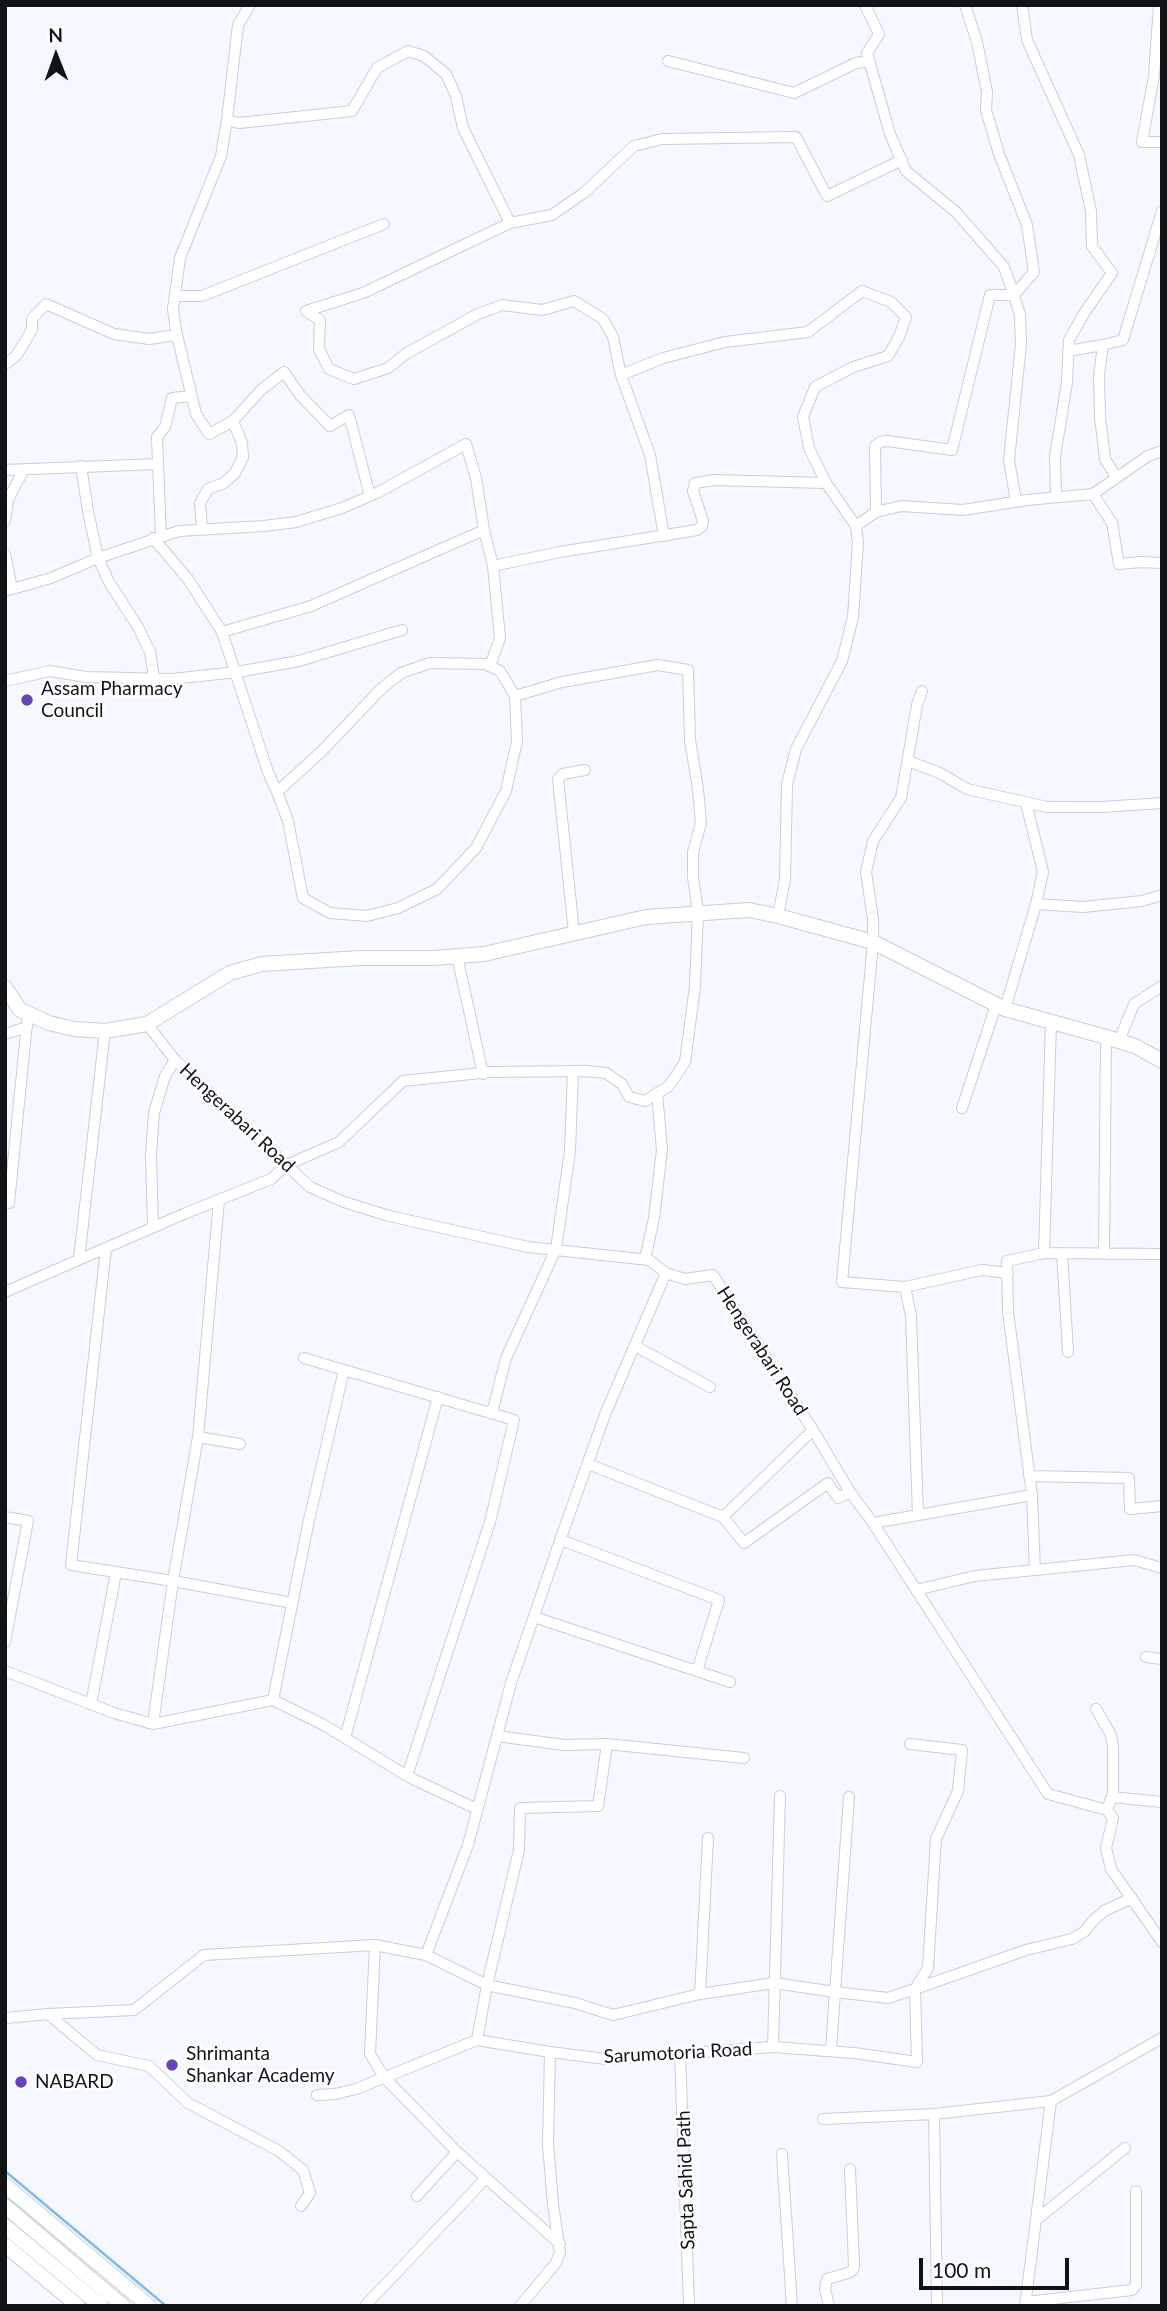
<!DOCTYPE html>
<html>
<head>
<meta charset="utf-8">
<style>
  body { margin:0 }
  #map { position:relative; width:1167px; height:2311px; overflow:hidden; background:#f5f9ff; font-family:Lato,sans-serif }
  canvas { display:block }
  .frame { position:absolute; inset:0; border:7px solid #111417; pointer-events:none }
  .north { position:absolute; left:21px; top:21px; width:70px; height:70px; -webkit-text-stroke:5px #fff; paint-order:stroke; rotate:359deg; font-size:19px; font-weight:700; line-height:28px; text-align:center; color:#111417 }
  .north::after { content:''; display:block; margin:auto; width:24px; height:32px; background:#111417; clip-path:polygon(50% 0,100% 100%,50% 72%,0 100%) }
  .scale { position:absolute; left:919px; top:2258px; width:150px; height:32px; box-sizing:border-box; border:4px solid #111417; border-top:0; padding-left:9px; font-size:21px; line-height:24px; white-space:nowrap; color:#111417; -webkit-text-stroke:5px #fff; paint-order:stroke }
</style>
</head>
<body>
<div id="map">
<canvas width="1167" height="2311"></canvas>
<div class="frame"></div>
<div class="north">N</div>
<div class="scale">100 m</div>
</div>
<script>
const context = document.querySelector('canvas').getContext('2d');
context.lineJoin = 'round';
function toPath(rows) {
  const path = new Path2D();
  for (const r of rows) {
    path.moveTo(r[0], r[1]);
    for (let i = 2; i < r.length; i += 2) path.lineTo(r[i], r[i + 1]);
  }
  return path;
}
function stroke(path, color, width, dash) {
  context.strokeStyle = color;
  context.lineWidth = width;
  context.lineCap = dash ? 'butt' : 'round';
  context.setLineDash(dash || []);
  context.stroke(path);
}
function label(font, color, halo, rows, align = 'center') {
  context.font = font + ' Lato,sans-serif';
  context.lineWidth = 5;
  context.setLineDash([]);
  context.textBaseline = 'middle';
  context.strokeStyle = halo;
  context.fillStyle = color;
  for (const [text, x, y, turn = 0] of rows) {
    context.save();
    context.translate(x, y);
    context.rotate((+turn || 0) * Math.PI / 180);
    context.textAlign = isNaN(turn) ? turn : align;
    if (halo) context.strokeText(text, 0, 0);
    context.fillText(text, 0, 0);
    context.restore();
  }
}
stroke(toPath([
  [5,2171,166,2306]
]), '#7cbdec', 2.5);
const minor = toPath([
  [250,5,238,25,227,120,239,123,352,111,377,68,408,51,424,56,446,74,456,96,463,128,510,223,363,293,306,311,320,320,319,349,329,369,354,379,388,368,407,353,478,314,502,305,542,310,574,301,603,319,613,337,621,375,663,358,725,342,808,332,862,291,891,302,906,317,899,337,888,356,853,367,815,387,803,417,809,448,826,483,856,526],
  [865,5,879,34,867,53,890,134,906,171,956,212,1004,267,1014,295,990,295,952,450,887,441,880,442,875,446,876,512],
  [965,5,977,42,987,92,986,110,999,154,1027,225,1034,272,1014,295,1020,315,1021,344,1009,460,1016,502],
  [1022,5,1027,40,1079,155,1091,211,1092,246,1112,273,1085,312,1069,340,1067,382,1055,457,1056,497],
  [1159,5,1154,76,1142,142,1162,142],
  [668,61,794,93,856,63,869,61],
  [227,120,221,156,180,258,173,309,176,331,196,414,209,434,233,421,261,390,284,372,300,395,330,426,349,415,370,496],
  [510,223,552,215,585,192,634,146,662,139,796,137,827,196,902,160],
  [175,296,202,296,384,224],
  [1103,345,1123,340,1162,211],
  [1068,351,1103,345,1099,375,1100,417,1105,459,1116,477],
  [5,364,16,356,26,340,32,329,32,319,46,304,114,334,149,339,176,335],
  [621,375,650,455,664,536],
  [81,466,88,511,98,558,109,582,138,627,150,652,154,678],
  [5,470,158,464],
  [1093,494,1112,523,1119,564,1141,562,1162,563],
  [5,521,8,500,24,469],
  [202,529,200,503,208,489,224,483,235,473,243,457,242,443,233,421],
  [161,536,157,437,165,427,172,398,191,396],
  [5,554,12,589],
  [493,566,560,552,697,530,702,526,703,521,693,491,695,483,714,480,826,483],
  [5,591,51,578,98,558,179,531,264,526,296,522,342,508,377,493,466,444,476,478,484,530,493,566,500,638,490,666],
  [222,632,311,606,484,530],
  [5,681,50,671,86,677,172,679,237,672,299,661,402,630],
  [908,761,940,773,967,789,1047,807,1102,807,1162,803],
  [277,792,288,821,303,898,330,913,367,916,398,908,437,889,476,848,506,791,517,741,515,696],
  [1036,904,1083,907,1142,901,1162,895],
  [778,916,785,879,787,784,796,749,842,661,853,617,858,543,856,526,876,512,901,506,963,510,1027,500,1093,494,1148,456,1162,451],
  [574,933,558,779,563,774,585,770],
  [457,956,483,1074],
  [1005,1009,1036,904,1043,872,1026,803],
  [147,1024,175,1060,310,1187,344,1202,389,1216,528,1247,649,1260,666,1273,685,1279,713,1275,813,1430,850,1492,873,1523,1048,1794,1107,1810,1113,1818,1106,1848,1111,1869,1162,1942],
  [5,1034,27,1027],
  [1119,1041,1134,1004,1162,986],
  [962,1108,996,1005],
  [219,1200,198,1437,173,1581,292,1603],
  [9,1203,28,1013],
  [153,1227,151,1155,154,1113,165,1076,175,1060],
  [106,1248,71,1565,173,1581,153,1724],
  [1044,1253,1162,1254],
  [1062,1253,1068,1352],
  [1104,1254,1106,1037],
  [79,1259,105,1031],
  [645,1259,654,1218,662,1150,657,1093],
  [905,1287,982,1270,1008,1273],
  [5,1292,186,1213,271,1179,287,1165,339,1142,403,1081,490,1072,586,1071,606,1073,622,1084,629,1097,645,1101,669,1086,685,1062,695,986,698,912,693,877,693,852,701,823,698,789,690,740,688,670,658,665,562,682,515,696,500,671,485,664,430,663,401,673,381,689,322,751,277,792,268,772,222,632,188,579,153,538],
  [635,1346,710,1387],
  [304,1358,344,1370],
  [492,1413,506,1358,556,1249,570,1151,573,1071],
  [198,1437,240,1444],
  [588,1464,723,1517,813,1430],
  [1029,1476,1129,1478,1130,1509,1162,1506],
  [918,1515,911,1316,905,1287,842,1282,873,942,873,919,866,872,873,841,901,798,917,705,922,691],
  [5,1517,28,1521,5,1642],
  [723,1517,744,1543,828,1483,838,1498,850,1492],
  [873,1523,1032,1495],
  [561,1540,719,1600,697,1671],
  [1035,1570,1032,1495,1008,1312,1007,1261,1044,1253,1051,1022],
  [916,1590,975,1576,1134,1560,1162,1568],
  [534,1617,730,1682],
  [1146,1657,1162,1659],
  [5,1671,114,1713,153,1724,273,1700],
  [91,1704,116,1573],
  [1096,1709,1111,1735,1113,1747,1113,1793,1107,1810],
  [497,1736,564,1745,607,1744],
  [345,1738,438,1397],
  [407,1776,490,1522,514,1420,344,1370,309,1520,273,1700,324,1725,407,1776,415,1780,477,1809],
  [1112,1797,1162,1802],
  [426,1955,487,1985,519,1850,520,1808,598,1806,607,1744,744,1758],
  [700,1994,774,1983,835,1992,849,1797],
  [48,2014,134,2010,204,1955,375,1945],
  [5,2018,48,2014,97,2055,149,2066,188,2103,279,2151,303,2170,310,2193,301,2206],
  [773,2047,780,1796],
  [831,2050,835,1992,888,1998,915,1989,928,1968,936,1839,958,1791,962,1750,910,1744],
  [550,2052,477,2040,487,1985,575,2003,613,2015,700,1994,708,1838],
  [680,2054,689,2306],
  [317,2095,335,2094,356,2089,477,2040],
  [934,2114,937,2306],
  [823,2119,934,2114,1051,2101,1162,2038],
  [782,2154,792,2306],
  [417,2196,457,2152],
  [1036,2220,1125,2148],
  [560,2244,457,2152,384,2077,370,2054,375,1945,426,1955,468,1845,511,1683,563,1532,606,1412,666,1273],
  [1026,2302,1132,2290,1136,2285,1136,2191],
  [365,2306,486,2178],
  [520,2306,556,2263,560,2252,553,2204,548,2144,550,2052,606,2059,773,2047,854,2053,917,2062,915,1989,1026,1950,1072,1939,1085,1931,1092,1922,1104,1911,1132,1898],
  [829,2306,825,2289,827,2279,848,2273,853,2270,854,2265,850,2169],
  [1025,2306,1051,2101]
]);
const major = toPath([
  [5,987,20,1010,49,1023,74,1029,105,1031,147,1024,230,973,262,964,360,958,434,958,484,954,646,917,749,910,778,916,873,942,1005,1009,1106,1037,1135,1046,1162,1061],
  [5,2185,149,2306],
  [5,2206,123,2306],
  [5,2226,101,2306],
  [5,2245,78,2306]
]);
stroke(minor, '#c8cfd8', 12);
stroke(major, '#c8cfd8', 16);
stroke(minor, '#fff', 10);
stroke(major, '#fff', 14);
for (const [x, y, r, color] of [
  [27,700,7,"#6444bc"],
  [172,2065,7,"#6444bc"],
  [21,2082,7,"#6444bc"]
]) {
  const dot = new Path2D();
  dot.arc(x, y, r, 0, 2 * Math.PI);
  context.fillStyle = color;
  context.fill(dot);
  stroke(dot, '#fff', 2.5);
}
label('19px', '#111417', '#fff', [
  ["Assam Pharmacy",41,689],
  ["Council",41,711],
  ["Shrimanta",186,2054],
  ["Shankar Academy",186,2076],
  ["NABARD",35,2082]
], 'left');
label('19px', '#111417', '#fff', [
  ["Hengerabari Road",237,1118,43],
  ["Hengerabari Road",762,1351,57],
  ["Sarumotoria Road",678,2053,-3],
  ["Sapta Sahid Path",686,2180,-92]
]);
</script>
</body>
</html>
